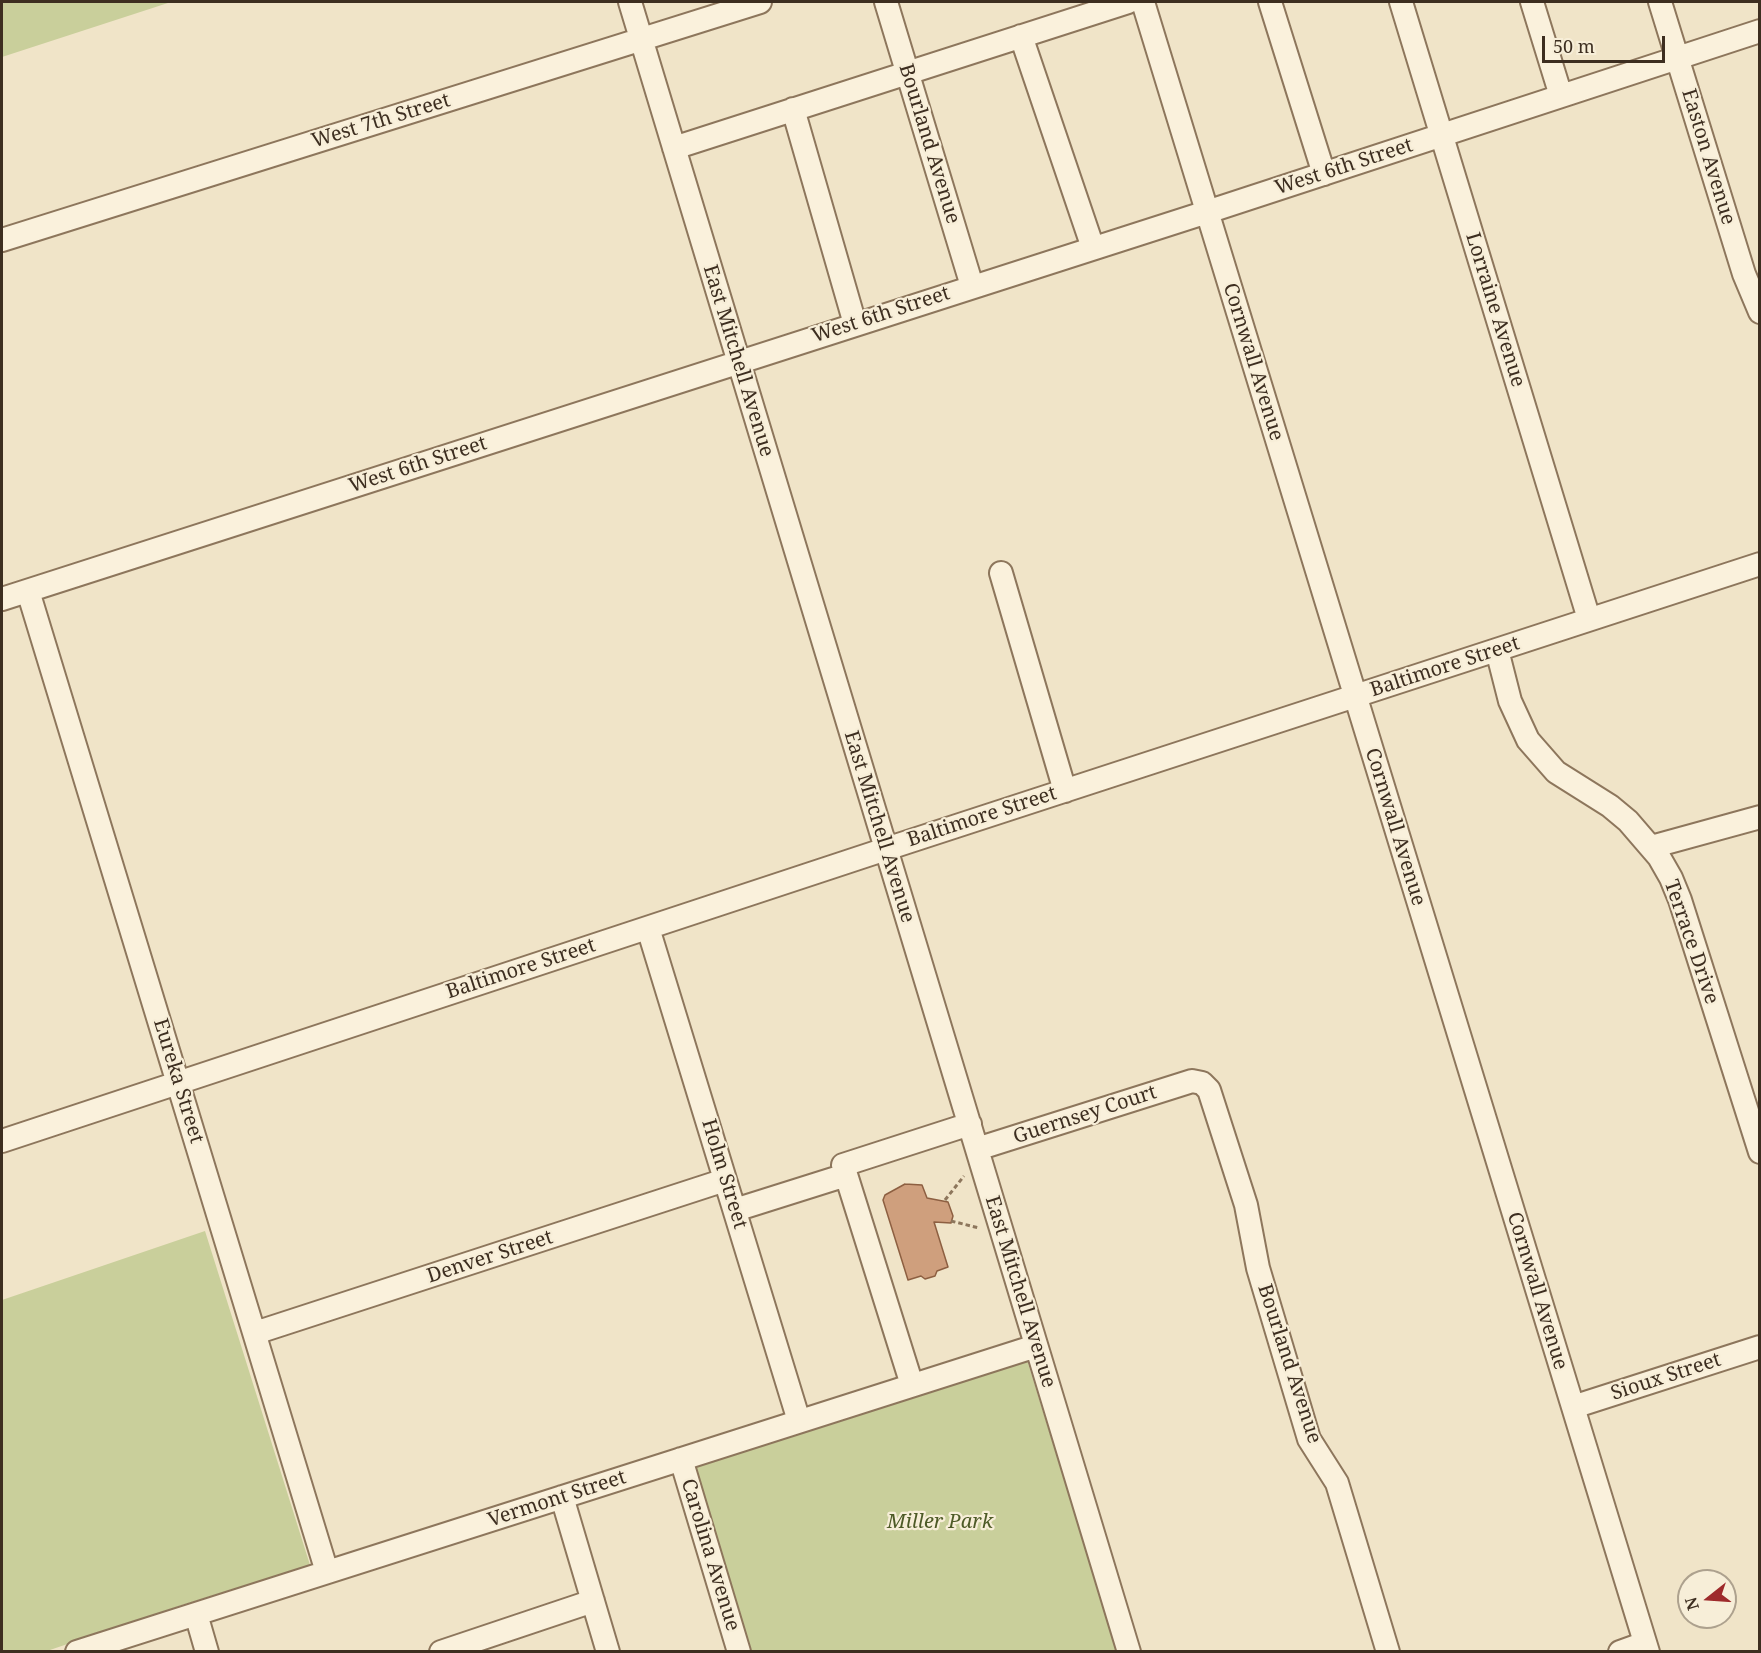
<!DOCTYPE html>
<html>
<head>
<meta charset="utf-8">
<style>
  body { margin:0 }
  #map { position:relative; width:1761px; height:1653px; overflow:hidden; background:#f0e4c8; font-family:"Noto Serif",serif }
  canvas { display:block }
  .frame { position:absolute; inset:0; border:3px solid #3d2e20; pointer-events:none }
  .north { position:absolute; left:1677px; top:1569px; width:60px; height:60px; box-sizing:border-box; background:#f7eed8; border:2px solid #ada18e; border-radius:50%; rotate:253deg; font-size:16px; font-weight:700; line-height:24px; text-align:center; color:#3d2e20 }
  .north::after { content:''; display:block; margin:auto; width:21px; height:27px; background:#9e2a2b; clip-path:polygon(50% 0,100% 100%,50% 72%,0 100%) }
  .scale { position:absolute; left:1542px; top:36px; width:123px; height:27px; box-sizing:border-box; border:3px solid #3d2e20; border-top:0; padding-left:8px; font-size:18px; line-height:21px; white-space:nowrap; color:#3d2e20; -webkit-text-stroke:4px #f7eed8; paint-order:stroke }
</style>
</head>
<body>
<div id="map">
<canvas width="1761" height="1653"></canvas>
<div class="frame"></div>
<div class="north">N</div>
<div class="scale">50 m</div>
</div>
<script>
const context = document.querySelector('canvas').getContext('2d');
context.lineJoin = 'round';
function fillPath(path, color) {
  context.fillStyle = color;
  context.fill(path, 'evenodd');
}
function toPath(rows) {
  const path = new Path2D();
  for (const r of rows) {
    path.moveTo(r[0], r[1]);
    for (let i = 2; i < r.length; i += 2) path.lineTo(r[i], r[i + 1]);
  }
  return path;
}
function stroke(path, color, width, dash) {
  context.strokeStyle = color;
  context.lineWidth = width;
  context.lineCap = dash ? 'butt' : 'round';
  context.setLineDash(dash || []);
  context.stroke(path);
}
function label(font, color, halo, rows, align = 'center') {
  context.font = font + ' "Noto Serif",serif';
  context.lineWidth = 4.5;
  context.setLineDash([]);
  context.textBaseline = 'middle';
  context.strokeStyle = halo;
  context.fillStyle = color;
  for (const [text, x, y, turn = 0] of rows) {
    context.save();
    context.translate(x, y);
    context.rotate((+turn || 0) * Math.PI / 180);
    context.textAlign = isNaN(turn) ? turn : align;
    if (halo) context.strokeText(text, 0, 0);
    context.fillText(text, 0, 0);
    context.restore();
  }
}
fillPath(toPath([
  [2,2,171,2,2,57],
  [205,1231,310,1565,179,1606,47,1651,2,1651,2,1300],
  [1027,1360,1117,1651,748,1651,691,1463]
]), '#c9cf9b');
const building = toPath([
  [905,1184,922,1185,927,1198,948,1202,953,1216,951,1223,934,1222,948,1267,937,1271,935,1276,925,1279,921,1276,908,1280,883,1200,885,1195,905,1184]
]);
fillPath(building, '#cf9f7d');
stroke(building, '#8d5f41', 1.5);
const minor = toPath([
  [630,2,1129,1652],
  [886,2,972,286],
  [1143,2,1648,1652],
  [1270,2,1324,174],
  [1401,2,1589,619],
  [1532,2,1561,96],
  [1660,2,1744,274,1760,312],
  [1021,36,1093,248],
  [793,109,855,324],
  [674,148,1128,2],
  [2,240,760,2],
  [1001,573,1065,791],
  [28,591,327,1572],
  [2,599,1207,212,1760,31],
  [1497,650,1510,701,1528,740,1556,772,1610,806,1628,821,1659,857,1671,878,1680,900,1760,1152],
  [1651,847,1760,817],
  [648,928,799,1421],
  [2,1141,886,849,1760,564],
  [977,1149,1192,1081,1202,1083,1209,1090,1246,1205,1258,1268,1309,1439,1337,1483,1388,1652],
  [735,1210,846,1175],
  [255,1333,725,1180],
  [912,1385,843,1165,970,1124],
  [1573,1407,1760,1347],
  [681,1459,739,1652],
  [562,1497,608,1652],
  [196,1614,207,1652],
  [77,1652,1036,1346],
  [441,1652,593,1601],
  [1620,1652,1645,1643]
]);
stroke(minor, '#8d765c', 26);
stroke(toPath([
  [945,1200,964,1176],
  [951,1221,979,1228]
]), '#8d765c', 3, [4.5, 3]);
stroke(minor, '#faf1dc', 22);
label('20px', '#3d2e20', '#f7eed8', [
  ["West 7th Street",381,121,-17],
  ["Bourland Avenue",929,144,73],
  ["Easton Avenue",1708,157,73],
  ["West 6th Street",1344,167,-18],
  ["Lorraine Avenue",1495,310,73],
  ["West 6th Street",881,315,-18],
  ["East Mitchell Avenue",738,361,73],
  ["Cornwall Avenue",1253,362,73],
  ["West 6th Street",418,465,-18],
  ["Baltimore Street",1445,667,-18],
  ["Baltimore Street",982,817,-18],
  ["East Mitchell Avenue",879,827,73],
  ["Cornwall Avenue",1395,827,73],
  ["Terrace Drive",1691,942,71],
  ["Baltimore Street",521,969,-18],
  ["Eureka Street",178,1081,73],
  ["Guernsey Court",1085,1115,-18],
  ["Holm Street",724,1174,73],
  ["Denver Street",490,1257,-18],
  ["Cornwall Avenue",1537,1291,73],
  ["East Mitchell Avenue",1020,1292,73],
  ["Bourland Avenue",1289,1364,72],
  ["Sioux Street",1666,1377,-18],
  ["Vermont Street",557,1499,-18],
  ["Carolina Avenue",710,1555,73]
]);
label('italic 20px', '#4d5a26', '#f7eed8', [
  ["Miller Park",940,1522]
]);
</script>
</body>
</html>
